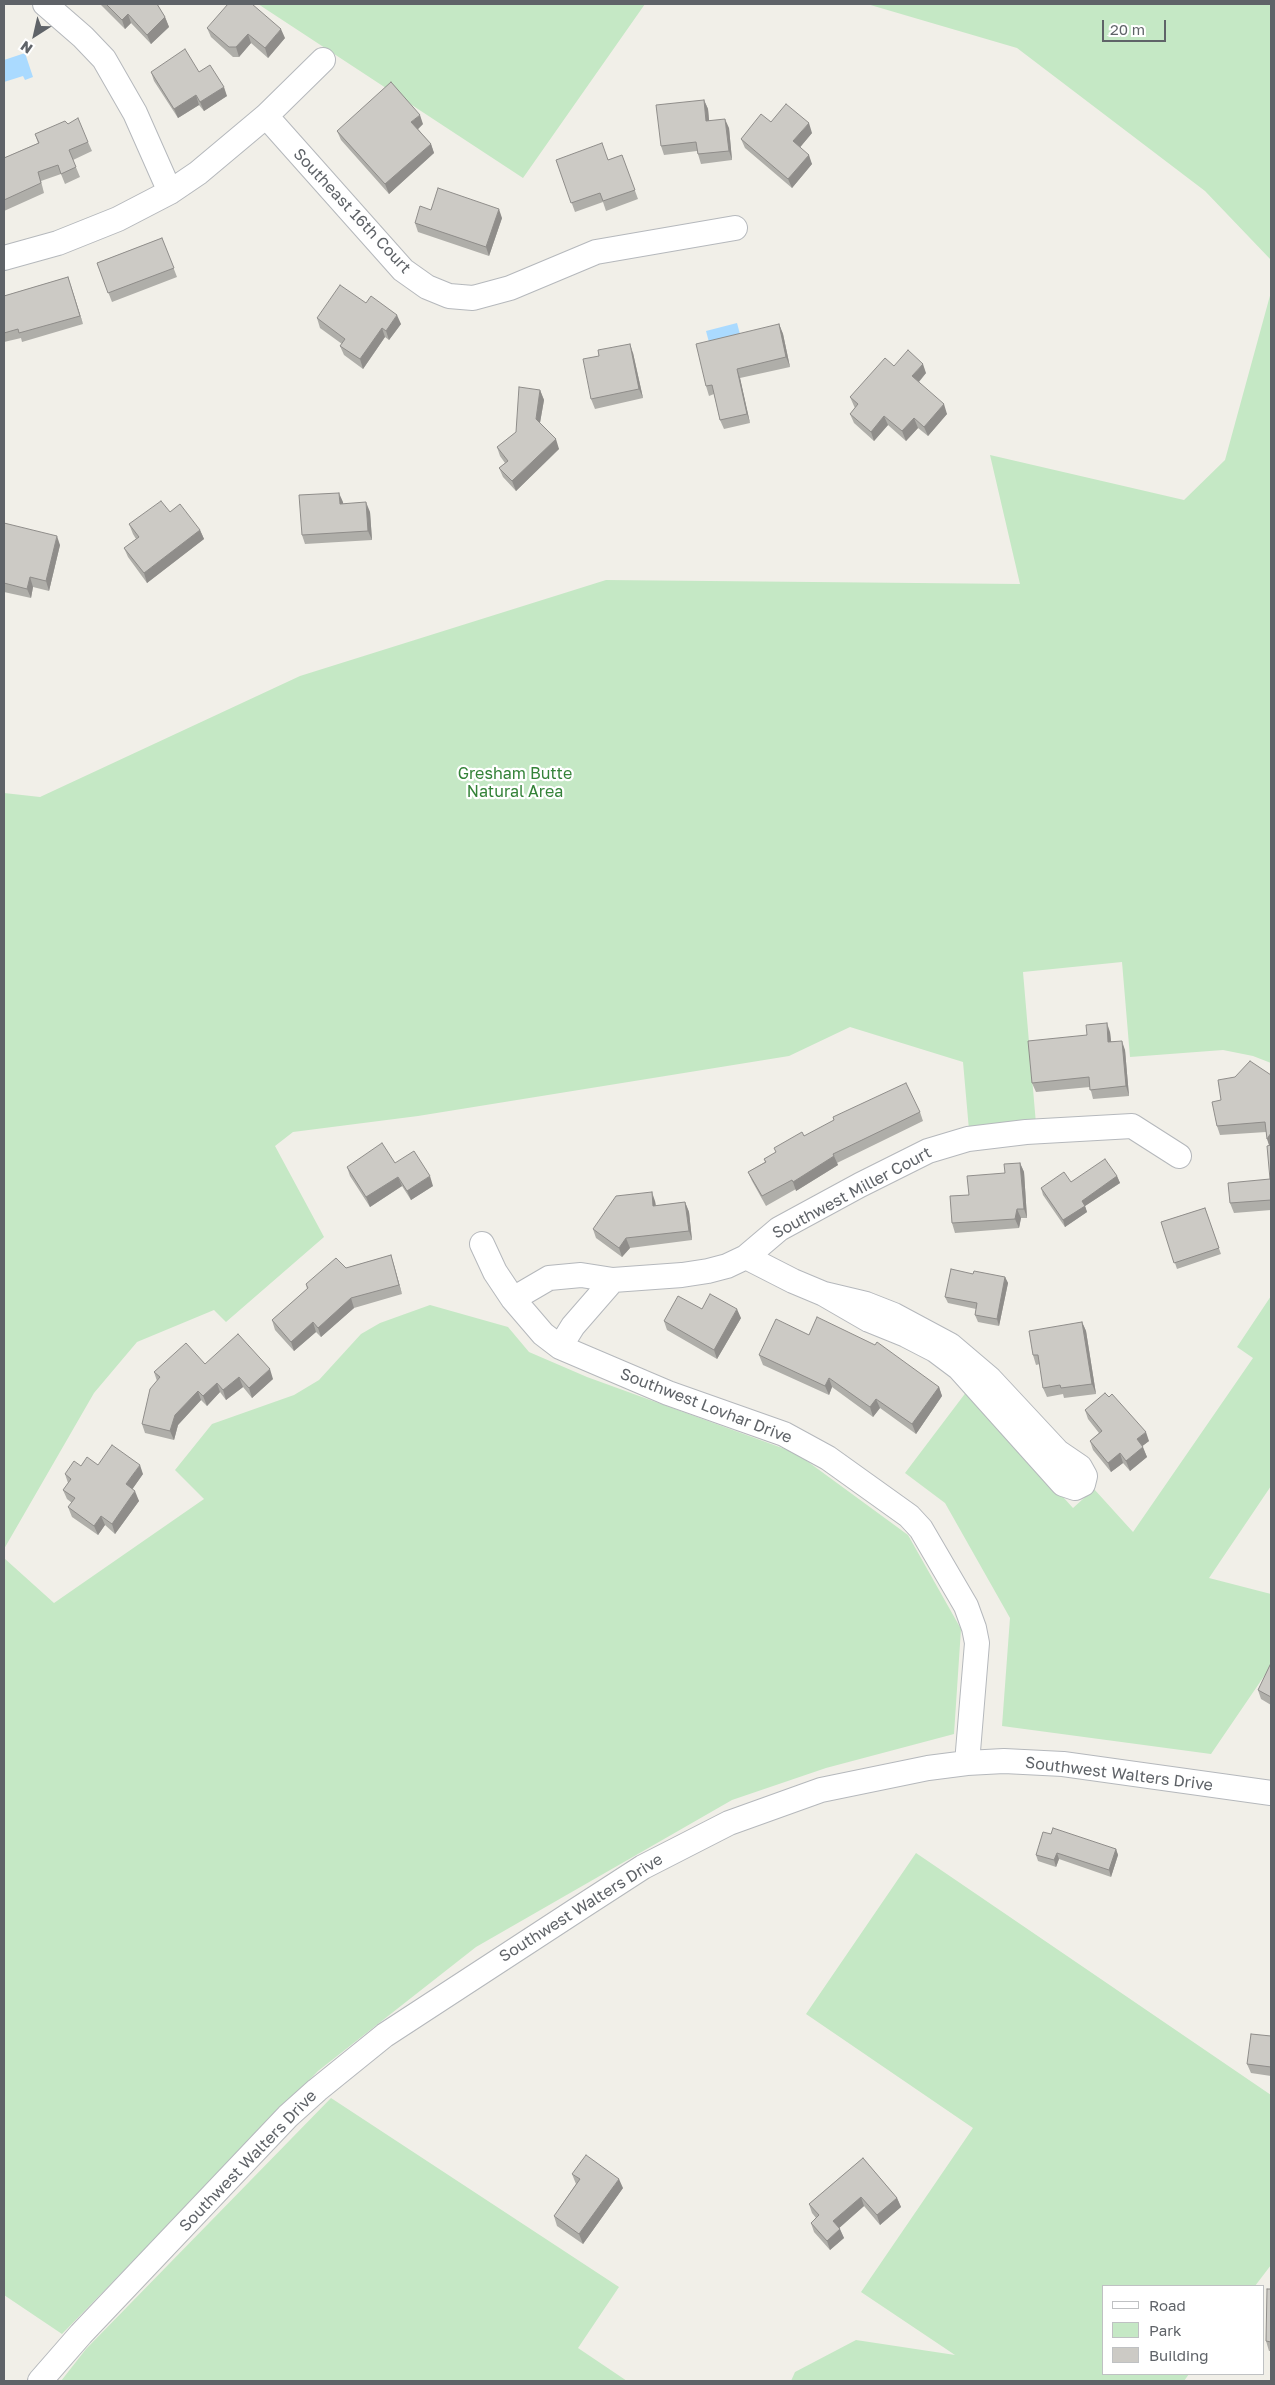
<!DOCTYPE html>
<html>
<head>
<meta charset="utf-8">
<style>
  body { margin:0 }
  #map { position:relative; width:1275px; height:2385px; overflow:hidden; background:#f1efe8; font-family:"Golos Text",sans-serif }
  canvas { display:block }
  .frame { position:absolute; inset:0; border:5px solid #5f6368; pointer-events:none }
  .legend { position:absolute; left:1102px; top:2285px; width:162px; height:90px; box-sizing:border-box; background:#fff; border:1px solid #bfc1c3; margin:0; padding:6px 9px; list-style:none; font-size:15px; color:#5f6368 }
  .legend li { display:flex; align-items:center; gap:10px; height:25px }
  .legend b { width:25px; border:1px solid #bfc1c3 }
  .north { position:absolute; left:10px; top:10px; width:50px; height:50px; -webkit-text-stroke:4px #fff; paint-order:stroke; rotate:215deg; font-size:14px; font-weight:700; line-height:20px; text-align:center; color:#5f6368 }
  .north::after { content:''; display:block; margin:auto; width:18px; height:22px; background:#5f6368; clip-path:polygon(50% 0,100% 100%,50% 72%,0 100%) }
  .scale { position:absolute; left:1102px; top:20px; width:64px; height:22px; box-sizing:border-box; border:2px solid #5f6368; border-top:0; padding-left:6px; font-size:15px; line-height:18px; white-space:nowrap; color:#5f6368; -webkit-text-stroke:4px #fff; paint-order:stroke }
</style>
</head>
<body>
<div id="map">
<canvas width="1275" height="2385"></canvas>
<div class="frame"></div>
<ul class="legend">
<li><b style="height:6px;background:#fff"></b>Road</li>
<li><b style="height:14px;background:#c5e8c5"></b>Park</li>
<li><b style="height:14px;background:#cccac5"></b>Building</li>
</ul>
<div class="north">N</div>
<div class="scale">20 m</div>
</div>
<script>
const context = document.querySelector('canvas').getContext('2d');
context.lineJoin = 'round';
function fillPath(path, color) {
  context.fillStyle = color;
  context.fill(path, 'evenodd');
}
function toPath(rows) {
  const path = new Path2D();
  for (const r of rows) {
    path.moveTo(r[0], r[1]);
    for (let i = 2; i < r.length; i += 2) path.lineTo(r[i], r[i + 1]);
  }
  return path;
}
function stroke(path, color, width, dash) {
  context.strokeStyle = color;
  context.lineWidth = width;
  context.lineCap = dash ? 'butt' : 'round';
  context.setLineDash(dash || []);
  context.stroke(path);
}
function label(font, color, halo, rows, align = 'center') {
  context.font = font + ' "Golos Text",sans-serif';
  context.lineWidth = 4.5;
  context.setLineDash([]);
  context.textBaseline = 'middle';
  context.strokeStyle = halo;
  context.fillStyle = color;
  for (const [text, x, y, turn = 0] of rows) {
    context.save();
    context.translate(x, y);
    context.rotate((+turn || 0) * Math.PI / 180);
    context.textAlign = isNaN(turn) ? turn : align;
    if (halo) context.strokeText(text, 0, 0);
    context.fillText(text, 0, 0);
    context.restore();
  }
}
fillPath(toPath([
  [258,4,645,4,523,178],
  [867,4,1271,4,1271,260,1205,191,1017,48],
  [1271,292,1271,1063,1253,1056,1223,1050,1130,1057,1122,962,1023,972,1036,1124,969,1130,963,1062,850,1027,789,1056,418,1116,293,1132,275,1146,324,1237,226,1322,214,1310,137,1342,94,1393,4,1549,4,793,40,797,300,676,606,580,1020,584,990,455,1184,500,1225,460],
  [1271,1296,1271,1486,1209,1578,1271,1594,1271,1666,1211,1754,1002,1726,1010,1618,945,1503,905,1473,967,1391,1073,1508,1094,1489,1133,1532,1253,1358,1237,1347],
  [430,1305,508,1327,529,1352,587,1377,796,1453,908,1535,961,1629,954,1734,826,1768,732,1800,476,1947,318,2071,62,2334,4,2295,4,1558,54,1603,204,1499,175,1470,212,1424,294,1395,319,1380,361,1334,380,1323],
  [916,1853,1271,2095,1271,2265,1255,2286,1104,2286,1104,2374,1189,2374,1184,2381,791,2381,795,2372,856,2340,955,2355,861,2292,973,2128,806,2014],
  [331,2098,619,2287,578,2348,627,2381,61,2381,86,2349]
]), '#c5e8c5');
fillPath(toPath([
  [25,53,33,77,25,80,23,76,4,82,4,60],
  [737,323,741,338,710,346,706,331]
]), '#aadaff');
const minor = toPath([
  [45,4,83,37,104,59,135,113,170,192],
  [266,116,403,270,427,287,449,296,473,298,510,288,596,252,735,228],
  [4,258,58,243,118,219,170,192,198,173,266,116,323,60],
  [482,1244,495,1272,513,1299,543,1334,560,1347,668,1393,784,1434,828,1458,909,1516,921,1529,966,1606,974,1628,977,1643,967,1763],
  [746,1257,793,1281,824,1294,869,1320,906,1335,935,1350,959,1368,1063,1484,1075,1488,1083,1484,1085,1476,1080,1467,1058,1452,990,1379,950,1345,894,1315,866,1304,824,1294],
  [513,1299,549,1278,581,1275,613,1280,682,1275,708,1271,727,1266,746,1257,779,1229,860,1185,928,1151,968,1139,1026,1132,1132,1126,1179,1156],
  [560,1347,573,1326,613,1280],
  [40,2381,81,2334,288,2116,317,2090,385,2035,575,1911,643,1867,729,1823,821,1790,928,1768,967,1763,1004,1761,1063,1764,1271,1793]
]);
stroke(minor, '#b5b8bc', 26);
stroke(minor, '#fff', 24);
fillPath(toPath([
  [100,4,157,4,165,17,169,27,151,44,131,23,125,29],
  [207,28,285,38,268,58,251,43,239,57,233,57,211,37],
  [151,72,199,72,227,96,204,111,199,105,178,118,154,81],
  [704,100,708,109,709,121,729,128,732,160,701,164,697,151,664,155,661,146],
  [771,122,812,133,800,147,812,164,792,188,745,148,741,139],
  [68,124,88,142,92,151,73,160,80,177,65,184,61,174,41,181,44,193,4,211,4,158,38,143,35,134],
  [423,124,418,129,431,144,434,153,389,194,341,140,337,131],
  [622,155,638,199,606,211,603,202,575,212,556,160,608,160],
  [431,210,502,218,489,256,418,232,415,223],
  [162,238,177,277,112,302,97,263],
  [68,277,83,324,22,342,21,338,4,342,4,296],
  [366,303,401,324,389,340,385,337,363,369,344,355,340,346,342,344,320,328,317,318],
  [779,324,783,334,790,367,740,378,750,423,724,429,720,420,714,394,709,396,706,386],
  [633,353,643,398,595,409,591,399],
  [894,366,926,373,919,382,947,414,928,436,918,428,906,441,888,425,874,441,854,423,850,414,855,408,854,406,850,397],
  [540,390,544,400,540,423,559,449,516,491,503,477,499,468,505,463,500,456,497,447,516,432],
  [343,502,343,504,370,512,372,540,305,544,302,535],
  [170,512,200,530,204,539,147,583,128,557,124,548,136,539,133,534,129,524],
  [4,523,60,545,49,591,33,587,31,598,4,592],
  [1110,1032,1111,1041,1125,1050,1129,1096,1093,1099,1090,1087,1036,1092,1032,1083,1087,1035],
  [1271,1075,1271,1210,1234,1213,1230,1203,1270,1179,1269,1145,1266,1132,1220,1135,1217,1126,1221,1100],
  [920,1112,923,1121,837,1163,838,1165,796,1191,796,1189,766,1206,752,1181,748,1172,765,1162,764,1159,804,1136],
  [395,1163,433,1186,411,1200,402,1186,370,1207,350,1176,347,1167],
  [1020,1163,1024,1172,1027,1218,1021,1218,1019,1228,955,1233,952,1223,969,1195,1005,1173],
  [1117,1176,1120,1183,1085,1206,1087,1212,1065,1227,1043,1195,1041,1188,1071,1182],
  [655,1201,656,1206,685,1202,689,1212,692,1240,630,1248,622,1257,596,1238,593,1229],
  [1205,1208,1221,1254,1177,1269,1161,1222],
  [391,1255,402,1294,354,1308,321,1337,316,1332,294,1351,275,1330,272,1320,307,1289,306,1284,346,1268],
  [973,1274,1005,1277,1008,1283,999,1326,978,1322,975,1315,976,1309,948,1303,945,1297],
  [702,1309,741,1318,717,1359,667,1330,664,1321],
  [1082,1322,1086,1331,1096,1394,1064,1398,1063,1394,1047,1397,1043,1388,1040,1364,1036,1365,1033,1355],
  [809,1335,939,1387,942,1396,916,1434,880,1408,873,1417,832,1387,829,1395,763,1365,759,1355],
  [205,1364,273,1379,252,1398,243,1387,226,1400,220,1392,207,1406,201,1400,178,1425,174,1440,145,1433,142,1424,157,1381,154,1372],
  [1085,1410,1149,1441,1142,1446,1147,1457,1130,1471,1123,1463,1111,1472,1093,1450,1090,1441,1099,1433,1088,1419],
  [98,1465,143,1474,132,1489,139,1501,115,1534,105,1525,98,1535,72,1517,68,1507,72,1503,67,1499,63,1490,68,1483,65,1474,81,1466],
  [1271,1663,1271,1705,1261,1699,1258,1690],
  [1051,1834,1116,1849,1118,1855,1111,1877,1059,1859,1056,1867,1038,1861,1036,1855],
  [1271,2036,1271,2076,1251,2073,1247,2064],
  [863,2158,897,2198,901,2207,880,2225,864,2206,839,2228,844,2238,830,2250,814,2232,811,2223,816,2218,812,2213,809,2204],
  [572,2174,623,2188,583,2244,557,2226,554,2216,576,2184],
  [1271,2289,1271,2351,1269,2351,1266,2341]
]), '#afaea9');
fillPath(toPath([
  [128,14,131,23,125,29,122,20],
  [165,17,169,27,151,44,147,35],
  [281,29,285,38,268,58,265,48],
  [248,34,251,43,239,57,236,47],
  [224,87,227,96,204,111,200,102],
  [196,95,199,105,178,118,174,109],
  [704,100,708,109,710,130,706,121],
  [420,115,423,124,415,132,411,122],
  [725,119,729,128,732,160,729,151],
  [809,123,812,133,797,151,793,141],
  [431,144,434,153,389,194,385,184],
  [809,155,812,164,792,188,788,179],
  [499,209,502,218,489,256,486,247],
  [68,277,71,286,83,324,80,316],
  [397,315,401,324,389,340,386,331],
  [779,324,783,334,790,367,786,357],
  [382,328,385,337,363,369,360,359],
  [630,344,633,353,643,398,639,389],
  [923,364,926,373,916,385,912,376],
  [737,369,740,378,750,423,747,414],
  [540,390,544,400,539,428,536,419],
  [944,404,947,414,928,436,924,427],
  [884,416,888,425,874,441,871,432],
  [914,418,918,428,906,441,902,431],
  [556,439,559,449,516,491,512,481],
  [339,493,343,502,344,513,340,504],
  [366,502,370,512,372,540,368,531],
  [200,530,204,539,147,583,144,573],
  [57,536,60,545,49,591,46,581],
  [30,577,33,587,31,598,27,589],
  [1107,1023,1110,1032,1112,1051,1108,1042],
  [1122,1041,1125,1050,1129,1096,1126,1086],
  [1271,1133,1271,1147,1270,1148,1267,1139],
  [834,1156,838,1165,796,1191,793,1182],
  [1020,1163,1024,1172,1027,1218,1024,1209],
  [430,1176,433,1186,411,1200,407,1191],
  [1117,1176,1120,1183,1085,1206,1087,1212,1065,1227,1063,1220,1082,1201],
  [398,1177,402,1186,370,1207,366,1197],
  [652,1192,655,1201,657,1215,653,1206],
  [685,1202,689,1212,692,1240,689,1231],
  [1017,1209,1021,1218,1019,1228,1015,1219],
  [626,1238,630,1248,622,1257,619,1248],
  [391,1255,394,1265,402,1294,399,1285],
  [1005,1277,1008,1283,999,1326,997,1319],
  [351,1298,354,1308,321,1337,318,1328],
  [737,1309,741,1318,717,1359,714,1350],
  [313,1322,316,1332,294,1351,291,1342],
  [1082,1322,1086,1331,1096,1394,1092,1384],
  [270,1369,273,1379,252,1398,249,1388],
  [239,1377,243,1387,226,1400,223,1390],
  [829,1378,832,1387,829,1395,825,1386],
  [217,1383,220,1392,207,1406,203,1396],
  [939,1387,942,1396,916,1434,912,1424],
  [198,1391,201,1400,178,1425,174,1440,170,1431,175,1415],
  [876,1399,880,1408,873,1417,870,1407],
  [1146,1432,1149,1441,1140,1448,1137,1439],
  [1143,1447,1147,1457,1130,1471,1126,1461],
  [1120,1453,1123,1463,1111,1472,1108,1463],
  [140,1465,143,1474,129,1494,126,1484],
  [135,1491,139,1501,115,1534,112,1524],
  [101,1516,105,1525,98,1535,94,1526],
  [1116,1849,1118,1855,1111,1877,1109,1870],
  [1057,1853,1059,1859,1056,1867,1054,1860],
  [619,2179,623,2188,583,2244,579,2234],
  [861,2197,864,2206,837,2230,833,2221],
  [897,2198,901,2207,880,2225,877,2215],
  [840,2229,844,2238,830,2250,827,2241]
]), '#8f8d8a');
const building = toPath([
  [106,4,157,4,165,17,147,35,128,14,122,20,106,4],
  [228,4,252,4,281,29,265,48,248,34,236,47,229,47,207,28,228,4],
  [185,49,199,72,210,65,224,87,200,102,196,95,174,109,151,72,185,49],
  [391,82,420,115,411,122,431,144,385,184,337,131,391,82],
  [704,100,706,121,725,119,729,151,698,154,696,142,661,146,656,105,704,100],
  [786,104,809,123,793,141,809,155,788,179,741,139,761,114,771,122,786,104],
  [78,118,88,142,69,150,76,167,61,174,58,165,38,172,41,183,4,200,4,158,39,143,35,134,65,121,68,124,78,118],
  [602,143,608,160,622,155,635,190,603,201,600,193,571,203,556,160,602,143],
  [438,188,499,209,486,247,415,223,420,206,431,210,438,188],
  [162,238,174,268,108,293,97,263,162,238],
  [68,277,80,316,19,333,18,329,4,333,4,296,68,277],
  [340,285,366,303,371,296,397,315,386,331,382,328,360,359,340,346,345,339,317,318,340,285],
  [779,324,786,357,737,369,747,414,720,420,712,385,706,386,696,344,779,324],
  [630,344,639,389,591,399,583,359,599,356,598,350,630,344],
  [908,350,923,364,912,376,944,404,924,427,914,418,902,431,884,416,871,432,850,414,858,404,850,397,885,358,894,366,908,350],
  [519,387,540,390,536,419,556,439,512,481,499,468,508,461,497,447,516,432,519,387],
  [339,493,340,504,366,502,368,531,302,535,299,495,339,493],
  [161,501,170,512,180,504,200,530,144,573,124,548,139,537,129,524,161,501],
  [4,523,57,536,46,581,30,577,27,589,4,583,4,523],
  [1107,1023,1108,1042,1122,1041,1126,1086,1090,1090,1089,1077,1032,1083,1028,1041,1087,1035,1086,1025,1107,1023],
  [1250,1061,1271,1075,1271,1133,1267,1139,1265,1122,1217,1126,1212,1102,1221,1100,1218,1080,1235,1077,1250,1061],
  [906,1083,920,1112,833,1154,834,1156,793,1182,792,1180,762,1196,748,1172,766,1162,764,1159,776,1152,774,1148,802,1132,804,1136,834,1120,833,1117,906,1083],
  [382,1143,395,1163,414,1151,430,1176,407,1191,398,1177,366,1197,347,1167,382,1143],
  [1271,1145,1271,1200,1230,1203,1228,1183,1270,1179,1267,1146,1271,1145],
  [1105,1159,1117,1176,1082,1201,1085,1206,1063,1220,1041,1188,1064,1172,1071,1182,1105,1159],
  [1020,1163,1024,1209,1017,1209,1015,1219,952,1223,950,1196,969,1195,967,1176,1005,1173,1004,1164,1020,1163],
  [652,1192,653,1206,685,1202,689,1231,626,1238,619,1248,593,1229,616,1196,652,1192],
  [1205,1208,1219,1248,1174,1263,1161,1222,1205,1208],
  [391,1255,399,1285,351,1298,318,1328,313,1322,291,1342,272,1320,308,1288,306,1284,336,1258,346,1268,391,1255],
  [951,1269,973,1274,974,1271,1005,1277,997,1319,975,1315,977,1303,945,1297,951,1269],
  [710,1294,737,1309,714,1350,664,1321,678,1296,702,1309,710,1294],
  [817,1317,875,1345,877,1342,939,1387,912,1424,876,1399,870,1407,829,1378,825,1386,759,1355,776,1319,809,1335,817,1317],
  [1082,1322,1092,1384,1061,1388,1060,1385,1043,1388,1038,1355,1033,1355,1029,1331,1082,1322],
  [238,1334,270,1369,249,1388,239,1377,223,1390,217,1383,203,1396,198,1391,175,1415,170,1431,142,1424,150,1389,160,1377,154,1372,186,1343,205,1364,238,1334],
  [1105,1393,1109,1397,1112,1394,1146,1432,1137,1439,1143,1447,1126,1461,1120,1453,1108,1463,1090,1441,1102,1431,1085,1410,1105,1393],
  [112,1445,140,1465,126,1484,135,1491,112,1524,101,1516,94,1526,68,1507,75,1498,63,1490,71,1479,65,1474,74,1461,81,1466,87,1457,98,1465,112,1445],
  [1271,1663,1271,1697,1258,1690,1271,1663],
  [1053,1828,1116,1849,1109,1870,1057,1853,1054,1860,1036,1855,1043,1832,1051,1834,1053,1828],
  [1251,2034,1271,2036,1271,2067,1247,2064,1251,2034],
  [586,2155,619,2179,579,2234,554,2216,580,2179,572,2174,586,2155],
  [863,2158,897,2198,877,2215,861,2197,833,2221,840,2229,827,2241,811,2223,819,2215,809,2204,863,2158],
  [1267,2289,1271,2289,1271,2342,1266,2341,1267,2289]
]);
fillPath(building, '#cccac5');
stroke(building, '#8f8d8a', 1);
label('16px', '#5f6368', '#fff', [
  ["Southeast 16th Court",352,211,47],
  ["Southwest Miller Court",852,1193,-28],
  ["Southwest Lovhar Drive",706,1406,21],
  ["Southwest Walters Drive",1119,1774,7],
  ["Southwest Walters Drive",581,1908,-32],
  ["Southwest Walters Drive",248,2161,-46]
]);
label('16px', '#348238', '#fff', [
  ["Gresham Butte",515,774],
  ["Natural Area",515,792]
]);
</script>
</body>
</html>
